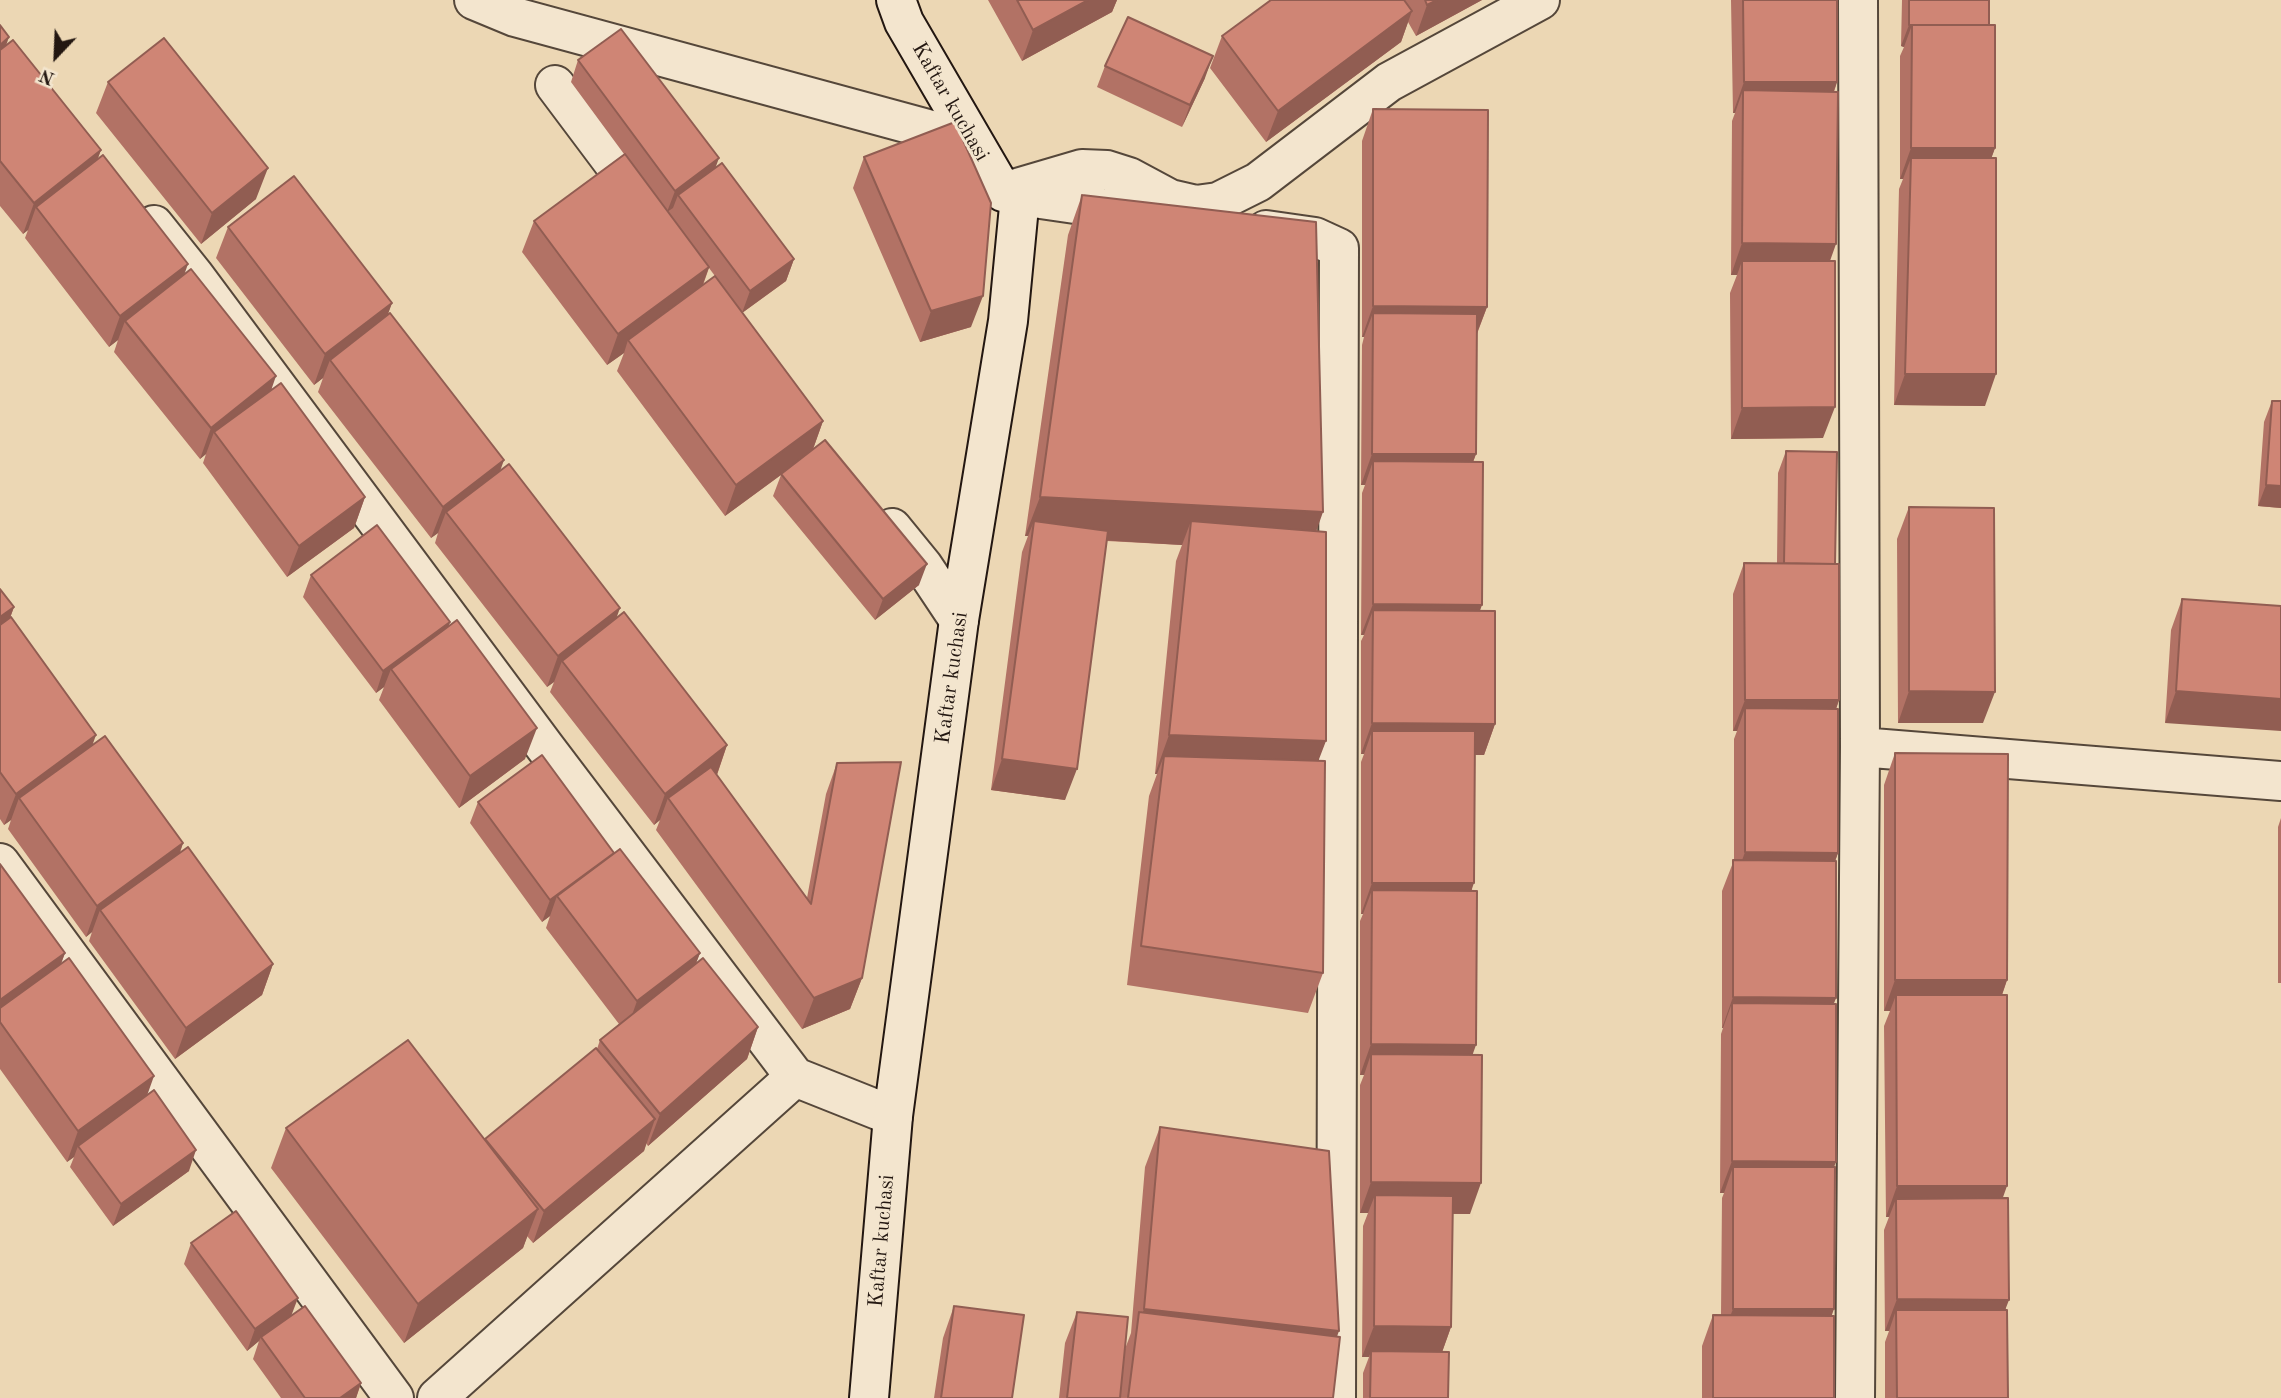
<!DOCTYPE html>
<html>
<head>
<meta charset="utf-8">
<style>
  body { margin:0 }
  #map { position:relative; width:2281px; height:1398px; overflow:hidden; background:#ecd7b4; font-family:"Old Standard TT",serif }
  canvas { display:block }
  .north { position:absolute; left:21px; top:21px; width:70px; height:70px; -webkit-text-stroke:5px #f3e5ce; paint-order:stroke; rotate:203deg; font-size:19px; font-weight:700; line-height:28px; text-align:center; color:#231711 }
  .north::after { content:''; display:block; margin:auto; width:24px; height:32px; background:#231711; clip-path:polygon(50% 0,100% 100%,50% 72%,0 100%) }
</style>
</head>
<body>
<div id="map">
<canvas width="2281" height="1398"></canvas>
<div class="north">N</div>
</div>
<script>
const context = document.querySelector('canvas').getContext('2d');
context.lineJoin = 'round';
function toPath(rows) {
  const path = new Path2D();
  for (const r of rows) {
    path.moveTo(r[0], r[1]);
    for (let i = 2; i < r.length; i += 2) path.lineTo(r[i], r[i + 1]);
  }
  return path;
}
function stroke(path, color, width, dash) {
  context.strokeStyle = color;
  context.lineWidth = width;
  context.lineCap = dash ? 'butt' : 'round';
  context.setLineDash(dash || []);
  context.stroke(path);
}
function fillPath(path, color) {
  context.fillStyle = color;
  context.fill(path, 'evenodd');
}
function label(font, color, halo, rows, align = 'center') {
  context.font = font + ' "Old Standard TT",serif';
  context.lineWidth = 6;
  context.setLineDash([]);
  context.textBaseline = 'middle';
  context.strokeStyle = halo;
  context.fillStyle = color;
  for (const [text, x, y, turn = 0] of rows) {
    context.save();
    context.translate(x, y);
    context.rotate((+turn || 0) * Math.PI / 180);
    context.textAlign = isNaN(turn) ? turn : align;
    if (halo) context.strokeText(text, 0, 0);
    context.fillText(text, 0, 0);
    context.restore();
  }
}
const street = toPath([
  [474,0,515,17,972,141],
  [555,85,645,205],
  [1014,189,1082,169,1107,170,1129,177,1170,199,1196,205,1218,202,1258,182,1389,82,1540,0],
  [1020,196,1130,212],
  [154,225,194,275,545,747,795,1077,893,1116],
  [1266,230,1315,237,1339,248,1336,1398],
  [892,528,923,566,959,620],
  [1860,747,2281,781],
  [0,863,394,1398],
  [437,1398,795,1077],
  [1855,1398,1860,747,1858,0]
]);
const secondary = toPath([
  [869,1398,893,1116,959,620,1008,321,1020,196,1003,192,904,22,896,0]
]);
stroke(street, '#55473a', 42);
stroke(secondary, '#231711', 42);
stroke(street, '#f3e5ce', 38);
stroke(secondary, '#f3e5ce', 38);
fillPath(toPath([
  [988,0,1117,0,1112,12,1022,61],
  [1271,0,1482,0,1416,36,1408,22,1401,42,1266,142,1210,68,1222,36],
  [1731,0,1837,0,1837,82,1834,92,1830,261,1823,438,1731,439,1730,293,1737,275,1731,275,1732,121,1735,113,1733,113],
  [1902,0,1989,0,1989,25,1995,148,1991,158,1985,406,1894,405,1899,189,1903,179,1900,179,1900,56,1904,47,1901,46],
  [0,25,6,45,101,150,97,160,272,389,365,497,354,528,287,577,203,463,206,454,200,459,114,352,118,340,109,347,25,238,28,230,23,234,0,206],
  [578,60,715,168,794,259,786,281,742,313,823,421,813,449,919,585,875,620,773,496,781,475,725,516,617,371,624,353,607,365,522,252,534,221,624,154,571,82],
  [709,268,715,276,703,285],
  [1105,66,1205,78,1182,127,1097,87],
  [108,82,256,199,201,244,96,113],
  [1373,109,1487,307,1477,334,1476,454,1473,462,1480,611,1495,724,1484,755,1475,755,1472,891,1473,1055,1470,1214,1452,1214,1451,1327,1442,1352,1448,1398,1363,1398,1363,1373,1369,1357,1362,1357,1363,1226,1368,1213,1360,1213,1360,1085,1364,1075,1360,1075,1360,921,1363,914,1361,914,1361,762,1364,754,1361,754,1361,641,1364,635,1361,635,1362,493,1365,485,1361,485,1362,345,1364,337,1362,337,1362,141],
  [864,157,971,327,920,342,853,188],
  [1082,195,1317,531,1318,761,1323,973,1308,1013,1127,985,1149,796,1157,774,1155,774,1176,561,1182,545,1107,541,1065,800,991,790,1022,552,1028,536,1025,536,1068,235],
  [228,227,392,303,387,315,500,471,617,619,727,745,717,775,807,898,826,794,837,763,862,978,850,1009,802,1029,656,830,660,820,654,825,550,692,554,682,547,687,435,543,438,533,431,538,318,392,323,378,314,385,216,258],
  [2272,401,2281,508,2258,506,2264,422],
  [1786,451,1835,564,1839,700,1836,709,1838,853,1835,861,1836,998,1833,1004,1834,1167,1832,1316,1834,1398,1702,1398,1702,1346,1713,1315,1721,1315,1722,1198,1724,1193,1720,1193,1721,1034,1723,1028,1722,1028,1722,891,1734,860,1734,739,1737,731,1733,731,1733,594,1744,563,1777,563,1778,473],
  [1909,507,1983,723,1898,723,1897,539],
  [311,575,450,622,448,627,525,759,459,808,379,700,384,687,376,693,303,597],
  [0,589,14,607,10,618,93,745,183,843,180,853,273,964,262,995,175,1059,89,941,92,932,86,937,8,829,11,820,4,825,0,819],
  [2182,599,2281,606,2165,723,2171,630],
  [1895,753,2007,980,2002,995,2003,1198,2008,1398,1885,1398,1885,1342,1889,1331,1885,1331,1884,1230,1889,1217,1886,1217,1884,1026,1890,1011,1884,1011,1884,785],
  [478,802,614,853,700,953,696,963,758,1027,747,1059,648,1146,646,1143,644,1151,533,1243,527,1236,523,1248,404,1343,271,1168,286,1128,485,1139,597,1049,600,1040,619,1024,546,928,550,916,542,922,470,823],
  [2281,818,2281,983,2278,983,2278,827],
  [0,864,65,953,61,964,147,1096,189,1171,113,1226,70,1167,74,1157,67,1162,0,1069],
  [1160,1127,1337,1337,1333,1398,1059,1398,1065,1343,1077,1312,1125,1349,1131,1333,1145,1167],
  [191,1243,292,1315,361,1383,356,1398,281,1398,253,1359,259,1341,247,1351,184,1264],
  [954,1306,1012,1398,934,1398,943,1338]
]), '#b27265');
fillPath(toPath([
  [1088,0,1117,0,1112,12,1022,61,1033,30],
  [1437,0,1482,0,1416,36,1427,5],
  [1412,11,1401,42,1266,142,1278,111],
  [1909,25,1989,26,1912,25,1904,47,1901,46],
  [9,37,0,63,0,45],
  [1213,56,1205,78,1182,127,1190,105],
  [1744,82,1837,82,1826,113,1743,90,1735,113,1733,113],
  [1911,148,1995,148,1984,179,1911,158,1903,179,1900,179],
  [101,150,89,182,36,207,28,230,23,234,34,203],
  [719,158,711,180,678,195,673,208,667,212,675,191],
  [268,168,256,199,201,244,212,213],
  [1742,243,1836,244,1825,275,1742,261,1737,275,1731,275],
  [794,259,786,281,742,313,750,291],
  [188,264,177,295,125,321,118,340,109,347,120,316],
  [709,267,698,298,628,340,624,353,607,365,618,334],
  [983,296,971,327,920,342,931,311],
  [392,303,381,334,330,360,323,378,314,385,325,354],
  [1373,306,1487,307,1475,338,1373,313,1364,337,1362,337],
  [1905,374,1996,374,1985,406,1894,405],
  [276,376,265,408,214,432,206,454,200,459,211,428],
  [1835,407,1823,438,1731,439,1742,408],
  [823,421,812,452,725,516,736,485],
  [1372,454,1476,454,1464,486,1373,461,1365,485,1361,485],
  [504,460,493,491,446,512,438,533,431,538,443,507],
  [2266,485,2281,486,2281,508,2258,506],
  [365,497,354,528,287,577,299,546],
  [1040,497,1323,512,1309,552,1191,521,1182,545,1032,536,1034,521,1028,536,1025,536],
  [927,564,919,585,875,620,883,599],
  [1373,604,1482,605,1471,636,1373,610,1364,635,1361,635],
  [14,607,2,639,0,640,0,617],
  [620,608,609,639,562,661,554,682,547,687,558,656],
  [450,622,442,644,391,669,384,687,376,693,383,671],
  [1909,691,1995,692,1983,723,1898,723],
  [2176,691,2281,699,2281,731,2165,723],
  [1745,700,1839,700,1828,732,1745,708,1737,731,1733,731],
  [1372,723,1495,724,1484,755,1372,754,1372,731,1364,754,1361,754],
  [537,728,525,759,459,808,470,776],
  [96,735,85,766,19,798,11,820,4,825,16,794],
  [1169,735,1326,741,1311,780,1164,756,1157,774,1155,774],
  [727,745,716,777,668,798,660,820,654,825,665,794],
  [1002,759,1077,769,1065,800,991,790],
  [183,843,172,874,100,910,92,932,86,937,97,906],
  [1745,852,1838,853,1827,884,1734,883],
  [614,854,557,896,550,916,542,922,550,900],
  [1372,883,1474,883,1463,914,1372,890,1363,914,1361,914],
  [65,953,53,984,0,1022,0,1000],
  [700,953,688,984,626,1032,637,1001],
  [273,964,262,995,175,1059,186,1028],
  [862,978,850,1009,802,1029,814,998],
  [1895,980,2007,980,1996,1012,1896,995,1890,1011,1884,1011],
  [1733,997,1836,998,1824,1029,1732,1003,1723,1028,1722,1028],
  [758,1027,747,1059,648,1146,660,1114],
  [1371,1044,1476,1045,1465,1076,1371,1054,1364,1075,1360,1075],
  [154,1076,143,1107,78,1146,74,1157,67,1162,78,1131],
  [655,1119,644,1151,533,1243,544,1211],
  [196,1150,189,1171,113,1226,121,1204],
  [1732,1161,1836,1162,1824,1193,1733,1167,1724,1193,1720,1193],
  [1371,1182,1481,1183,1470,1214,1375,1213,1375,1195,1368,1213,1360,1213],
  [1897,1186,2007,1186,1996,1217,1896,1199,1889,1217,1886,1217],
  [538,1209,523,1248,404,1343,418,1304],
  [298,1298,290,1319,261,1337,259,1341,247,1351,255,1329],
  [1897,1299,2009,1300,1997,1331,1896,1310,1889,1331,1885,1331],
  [1144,1309,1339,1331,1325,1370,1137,1329],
  [1733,1309,1834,1309,1823,1340,1721,1340],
  [1374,1326,1451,1327,1440,1358,1371,1351,1369,1357,1362,1357],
  [361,1383,356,1398,340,1398]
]), '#915d52');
const building = toPath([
  [1017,0,1088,0,1033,30,1017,0],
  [1271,0,1404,0,1412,11,1278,111,1222,36,1271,0],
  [1425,0,1437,0,1427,5,1425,0],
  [1743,0,1837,0,1837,82,1744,82,1743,0],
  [1909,0,1989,0,1989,25,1909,25,1909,0],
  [1128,17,1213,56,1190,105,1105,66,1128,17],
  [0,25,9,37,0,45,0,25],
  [1912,25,1995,25,1995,148,1911,148,1912,25],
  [621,29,719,158,675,191,578,60,621,29],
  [164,38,268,168,212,213,108,82,164,38],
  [13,40,101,150,34,203,0,161,0,50,13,40],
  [1743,90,1838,92,1836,244,1742,243,1743,90],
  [1373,109,1488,110,1487,307,1373,306,1373,109],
  [955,122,991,203,983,296,931,311,864,157,955,122],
  [625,154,709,267,618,334,534,221,625,154],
  [103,155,188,264,120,316,36,207,103,155],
  [1911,158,1996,158,1996,374,1905,374,1911,158],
  [722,163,794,259,750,291,678,195,722,163],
  [294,176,392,303,325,354,228,227,294,176],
  [1082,195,1316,222,1323,512,1040,497,1082,195],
  [1742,261,1835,261,1835,407,1742,408,1742,261],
  [191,269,276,376,211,428,125,321,191,269],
  [715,276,823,421,736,485,628,340,715,276],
  [390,313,504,460,443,507,330,360,390,313],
  [1373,313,1477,314,1476,454,1372,454,1373,313],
  [281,383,365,497,299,546,214,432,281,383],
  [2272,401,2281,401,2281,486,2266,485,2272,401],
  [825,440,927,564,883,599,781,474,825,440],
  [1786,451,1837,452,1835,564,1784,563,1786,451],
  [1373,461,1483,462,1482,605,1373,604,1373,461],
  [509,464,620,608,558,656,446,512,509,464],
  [1909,507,1994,508,1995,692,1909,691,1909,507],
  [1034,521,1108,531,1077,769,1002,759,1034,521],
  [1191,521,1326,532,1326,741,1169,735,1191,521],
  [377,525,450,622,383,671,311,575,377,525],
  [1744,563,1839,564,1839,700,1745,700,1744,563],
  [0,589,14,607,0,617,0,589],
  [2182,599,2281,606,2281,699,2176,691,2182,599],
  [1373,610,1495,611,1495,724,1372,723,1373,610],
  [624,612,727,745,665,794,562,661,624,612],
  [11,617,96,735,16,794,0,772,0,625,11,617],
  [457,620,537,728,470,776,391,669,457,620],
  [1745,708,1838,709,1838,853,1745,852,1745,708],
  [1372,731,1475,731,1474,883,1372,883,1372,731],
  [105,736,183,843,97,906,19,798,105,736],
  [1895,753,2008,754,2007,980,1895,980,1895,753],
  [542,755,614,853,550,900,478,802,542,755],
  [1164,756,1325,761,1323,973,1141,946,1164,756],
  [901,762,862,978,814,998,668,798,711,767,811,904,837,763,901,762],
  [188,847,273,964,186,1028,100,910,188,847],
  [620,849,700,953,637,1001,557,896,620,849],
  [1733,860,1836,861,1836,998,1733,997,1733,860],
  [0,864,65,953,0,1000,0,864],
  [1372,890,1477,891,1476,1045,1371,1044,1372,890],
  [69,958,154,1076,78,1131,0,1022,0,1008,69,958],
  [703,958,758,1027,660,1114,600,1040,703,958],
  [1896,995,2007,995,2007,1186,1897,1186,1896,995],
  [1732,1003,1836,1004,1836,1162,1732,1161,1732,1003],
  [408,1040,538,1209,418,1304,286,1128,408,1040],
  [596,1048,655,1119,544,1211,485,1139,596,1048],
  [1371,1054,1482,1055,1481,1183,1371,1182,1371,1054],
  [154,1090,196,1150,121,1204,78,1146,154,1090],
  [1160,1127,1329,1151,1339,1331,1144,1309,1160,1127],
  [1733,1167,1835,1167,1834,1309,1733,1309,1733,1167],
  [1375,1195,1453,1196,1451,1327,1374,1326,1375,1195],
  [2008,1198,2009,1300,1897,1299,1896,1199,2008,1198],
  [236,1211,298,1298,255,1329,191,1243,236,1211],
  [305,1306,361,1383,340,1398,305,1398,261,1337,305,1306],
  [954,1306,1024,1315,1012,1398,941,1398,954,1306],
  [1896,1310,2007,1310,2008,1398,1897,1398,1896,1310],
  [1077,1312,1128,1317,1120,1398,1067,1398,1077,1312],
  [1139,1312,1340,1337,1333,1398,1128,1398,1139,1312],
  [1713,1315,1834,1316,1834,1398,1713,1398,1713,1315],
  [1371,1351,1449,1352,1448,1398,1370,1398,1371,1351]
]);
fillPath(building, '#cf8575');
stroke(building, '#915d52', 2);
label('21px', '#231711', '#f3e5ce', [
  ["Kaftar kuchasi",950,102,60],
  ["Kaftar kuchasi",952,678,-82],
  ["Kaftar kuchasi",882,1241,-85]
]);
</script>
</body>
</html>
